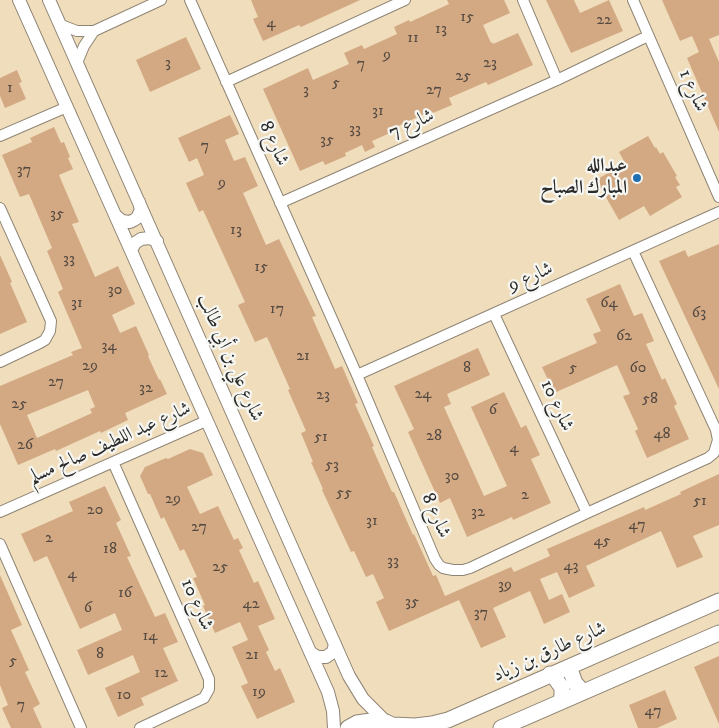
<!DOCTYPE html>
<html>
<head>
<meta charset="utf-8">
<style>
  body { margin:0 }
  canvas { display:block; background:#f0ddbc }
</style>
</head>
<body>
<canvas width="719" height="728"></canvas>
<script>
const context = document.querySelector('canvas').getContext('2d');
context.lineJoin = 'round';
function fillPath(path, color) {
  context.fillStyle = color;
  context.fill(path, 'evenodd');
}
function toPath(rows) {
  const path = new Path2D();
  for (const r of rows) {
    path.moveTo(r[0], r[1]);
    for (let i = 2; i < r.length; i += 2) path.lineTo(r[i], r[i + 1]);
  }
  return path;
}
function stroke(path, color, width, dash) {
  context.strokeStyle = color;
  context.lineWidth = width;
  context.lineCap = dash ? 'butt' : 'round';
  context.setLineDash(dash || []);
  context.stroke(path);
}
function label(font, color, halo, rows, align = 'center') {
  context.font = font + ' "IM FELL DW Pica",Amiri,serif';
  context.lineWidth = 4.5;
  context.setLineDash([]);
  context.textBaseline = 'middle';
  context.strokeStyle = halo;
  context.fillStyle = color;
  for (const [text, x, y, turn = 0] of rows) {
    context.save();
    context.translate(x, y);
    context.rotate((+turn || 0) * Math.PI / 180);
    context.textAlign = isNaN(turn) ? turn : align;
    if (halo) context.strokeText(text, 0, 0);
    context.fillText(text, 0, 0);
    context.restore();
  }
}
fillPath(toPath([
  [251,0,360,0,301,27,299,25,263,41,253,19,258,17],
  [447,0,504,0,510,13,483,25,491,43,492,42,493,44,518,33,533,65,488,85,486,82,449,98,452,105,433,113,431,111,398,126,399,129,372,141,375,147,365,152,362,145,345,153,346,156,325,165,323,161,300,171,263,89,308,68,313,80,349,64,344,53,362,45,364,49,397,34,394,27,409,20,410,22,449,4],
  [546,0,574,0,580,13,609,0,623,31,571,53],
  [662,0,719,0,719,35,709,39,719,62,719,132,687,58,699,52,692,36,680,41],
  [186,37,201,69,150,92,136,60],
  [17,70,22,82,19,83,26,99,5,108,0,96,0,78],
  [230,115,239,134,225,140,234,161,245,157,258,186,243,193,266,245,279,239,316,316,312,317,335,369,342,366,358,403,355,404,374,446,372,447,392,492,394,492,413,535,414,534,433,576,436,575,445,596,511,567,514,572,550,556,547,549,644,507,645,510,681,494,680,492,719,474,719,525,693,536,703,557,677,568,661,531,586,566,595,586,569,598,557,572,540,579,549,600,562,594,570,612,544,624,530,591,493,608,506,637,481,648,459,600,389,631,376,602,384,598,373,574,366,577,354,551,351,552,322,490,323,489,311,462,313,462,301,433,306,431,288,390,290,389,267,337,255,342,238,305,245,302,203,210,199,212,186,183,204,175,197,158,189,162,178,138],
  [54,127,61,143,64,142,70,157,68,158,73,169,59,175,79,222,72,224,95,277,118,266,135,304,112,315,120,333,136,326,149,355,148,356,159,380,160,379,167,394,125,413,128,420,101,433,100,431,56,451,55,449,18,465,0,424,0,386,73,355,71,352,82,348,58,292,63,289,47,251,52,248,29,194,20,197,2,155,32,142,30,138],
  [88,390,95,407,90,409,92,413,37,438,27,415],
  [648,136,655,148,656,147,660,154,663,152,677,176,675,177,680,185,676,187,682,197,650,216,644,206,619,220,596,180,625,163,619,152],
  [719,244,719,389,659,261,685,250,688,257],
  [0,255,12,282,10,283,27,322,0,334],
  [620,284,634,316,642,313,654,341,646,344,662,380,665,378,677,404,674,406,689,439,647,458,635,431,638,429,623,396,630,394,617,365,554,393,542,367,597,343,593,334,601,331,586,299],
  [478,348,490,375,447,394,451,404,444,407,484,496,507,486,471,407,504,392,521,428,526,425,540,455,531,459,551,503,513,520,512,517,467,537,450,498,440,503,408,432,414,429,394,386],
  [190,449,203,453,213,475,187,487,200,514,218,506,234,540,238,538,243,548,239,550,254,583,258,581,275,619,258,626,269,650,266,652,275,671,280,668,295,702,257,719,241,686,248,683,232,647,248,640,240,622,215,633,203,606,205,605,193,578,197,577,184,549,180,551,164,517,161,519,150,494,148,494,140,476,145,467,166,458,168,459],
  [105,486,121,520,116,523,131,556,127,557,155,617,165,613,178,642,163,648,178,681,141,698,144,705,118,717,105,688,140,672,133,655,88,675,77,650,122,630,115,613,80,629,47,556,34,562,21,534,73,511,69,502],
  [0,575,22,625,11,630,29,670,25,672,40,704,33,708,42,728,11,728,2,708,8,705,0,685],
  [719,656,719,724,694,667],
  [665,690,677,719,657,728,638,728,629,705]
]), '#d3a983');
const minor = toPath([
  [190,0,357,375,435,559,439,565,443,568,453,570,463,570,470,568,587,513,708,458,714,453,718,440,716,430,633,251],
  [523,0,557,80],
  [633,0,719,197],
  [61,25,77,31,94,31,161,0],
  [77,63,84,46,94,31],
  [226,82,405,0],
  [0,136,67,107],
  [280,203,557,80,648,36],
  [0,208,51,321,50,331,45,340,40,343,0,362],
  [494,314,587,513],
  [357,375,719,212],
  [113,462,209,679,209,689,204,698,140,728],
  [0,512,206,421],
  [0,544,81,728]
]);
const tertiary = toPath([
  [19,0,328,692,333,711,334,728],
  [49,0,349,676,363,699,386,722],
  [115,215,122,221,130,222,134,220,137,218,141,210,139,202],
  [131,250,135,243,141,239,149,238,157,241],
  [310,652,317,657,326,657,333,652,335,644]
]);
const secondary = toPath([
  [571,666,571,672,575,683,583,692],
  [550,674,555,678,562,688,562,695,561,701],
  [393,725,415,726,432,724,448,720,719,601],
  [348,728,357,723,371,721,386,722,398,728],
  [501,728,719,633]
]);
stroke(minor, '#8e8474', 12);
stroke(tertiary, '#8e8474', 14);
stroke(secondary, '#8e8474', 17);
stroke(minor, '#fff', 10);
stroke(tertiary, '#fff', 12);
stroke(secondary, '#fff', 15);
for (const [x, y, r, color] of [
  [637,178,5,"#1f6fb2"]
]) {
  const dot = new Path2D();
  dot.arc(x, y, r, 0, 2 * Math.PI);
  context.fillStyle = color;
  context.fill(dot);
  stroke(dot, '#f6f6f2', 2);
}
label('16px', '#554a41', null, [
  ["15",467,18],
  ["22",604,21],
  ["4",271,24],
  ["13",441,30],
  ["11",413,39],
  ["9",387,56],
  ["3",168,64],
  ["23",490,64],
  ["7",361,65],
  ["25",463,77],
  ["5",336,84],
  ["1",10,89],
  ["3",306,91],
  ["27",434,91],
  ["31",378,112],
  ["33",355,130],
  ["35",327,141],
  ["7",205,147],
  ["37",24,171],
  ["9",222,184],
  ["35",57,215],
  ["13",236,231],
  ["33",69,260],
  ["15",261,268],
  ["30",115,291],
  ["31",77,304],
  ["64",609,304],
  ["17",277,310],
  ["63",699,314],
  ["62",624,337],
  ["34",109,347],
  ["21",303,357],
  ["29",90,367],
  ["8",467,369],
  ["5",573,369],
  ["60",638,369],
  ["27",56,383],
  ["32",146,389],
  ["24",423,395],
  ["23",323,396],
  ["58",650,400],
  ["25",19,405],
  ["6",493,411],
  ["48",662,435],
  ["28",434,437],
  ["51",321,438],
  ["26",25,446],
  ["4",514,449],
  ["53",332,466],
  ["30",452,477],
  ["55",344,494],
  ["2",525,496],
  ["29",173,500],
  ["51",700,502],
  ["20",95,511],
  ["32",478,513],
  ["31",372,522],
  ["47",637,526],
  ["27",199,528],
  ["2",49,539],
  ["45",602,542],
  ["18",110,550],
  ["33",393,562],
  ["43",571,567],
  ["25",220,568],
  ["4",72,575],
  ["39",505,586],
  ["16",125,594],
  ["35",412,603],
  ["42",251,605],
  ["6",88,609],
  ["37",481,614],
  ["14",150,637],
  ["8",100,655],
  ["21",252,656],
  ["5",13,662],
  ["12",161,674],
  ["19",259,693],
  ["10",124,696],
  ["7",21,706],
  ["47",653,712]
]);
label('19px', '#2b2b2b', '#f6f6f2', [
  ["شارع 1",692,91,66],
  ["شارع 7",412,125,-24],
  ["شارع 8",273,144,66],
  ["شارع 9",531,278,-24],
  ["شارع علي بن أبي طالب",229,358,66],
  ["شارع 10",556,406,65],
  ["شارع عبد اللطيف صالح مسلم",110,444,-24],
  ["شارع 8",435,516,67],
  ["شارع 10",196,605,66],
  ["شارع طارق بن زياد",550,653,-24]
]);
label('bold 19px', '#2b2b2b', '#f6f6f2', [
  ["عبدالله",627,167],
  ["المبارك الصباح",627,189]
], 'right');
</script>
</body>
</html>
